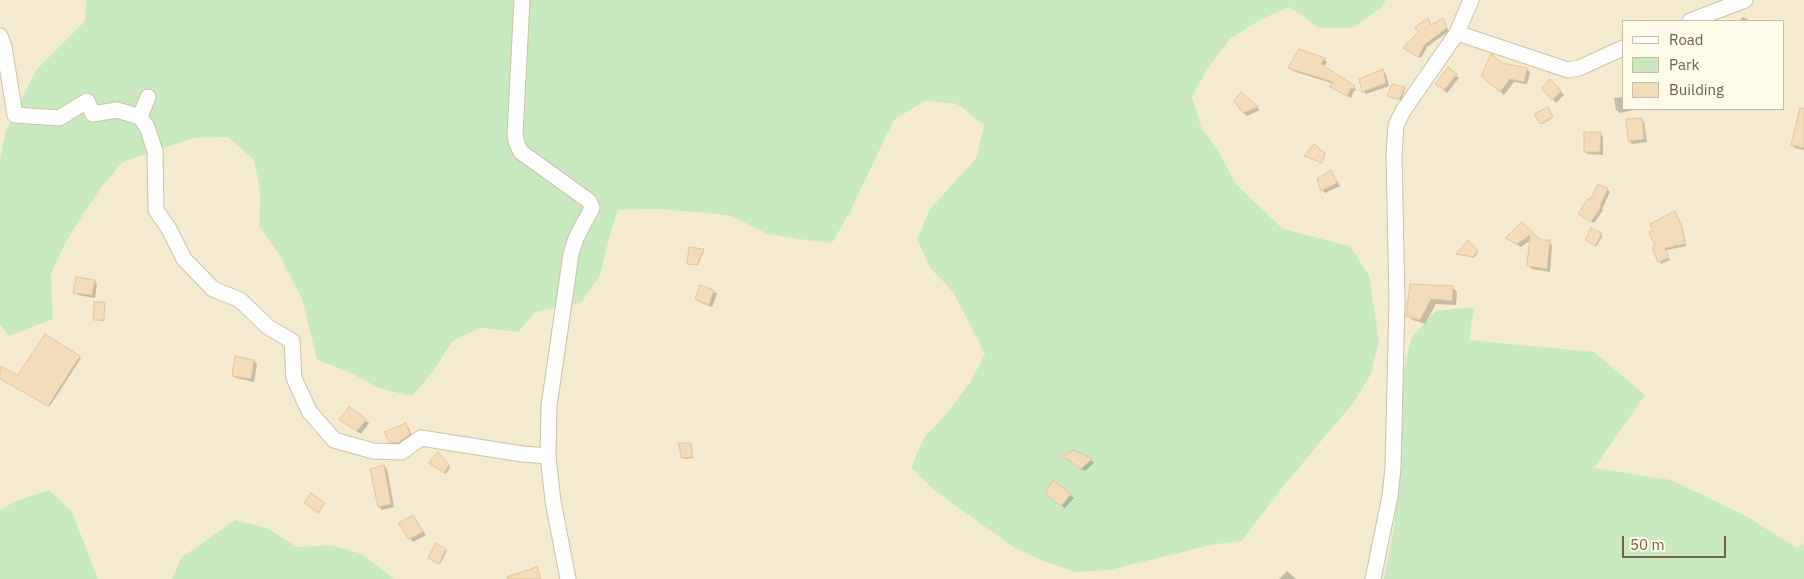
<!DOCTYPE html>
<html>
<head>
<meta charset="utf-8">
<style>
  body { margin:0 }
  #map { position:relative; width:1804px; height:579px; overflow:hidden; background:#fcf8e2; font-family:"IBM Plex Sans",sans-serif }
  canvas { display:block }
  .legend { position:absolute; left:1622px; top:20px; width:162px; height:90px; box-sizing:border-box; background:#fffbe9; border:1px solid #c7bda9; margin:0; padding:6px 9px; list-style:none; font-size:15px; color:#746148 }
  .legend li { display:flex; align-items:center; gap:10px; height:25px }
  .legend b { width:25px; border:1px solid #c7bda9 }
  .scale { position:absolute; left:1622px; top:536px; width:104px; height:22px; box-sizing:border-box; border:2px solid #746148; border-top:0; padding-left:6px; font-size:15px; line-height:18px; white-space:nowrap; color:#746148; -webkit-text-stroke:4px #fffbe9; paint-order:stroke }
</style>
</head>
<body>
<div id="map">
<canvas width="1804" height="579"></canvas>
<ul class="legend">
<li><b style="height:6px;background:#fff"></b>Road</li>
<li><b style="height:14px;background:#c9eac1"></b>Park</li>
<li><b style="height:14px;background:#f2dcba"></b>Building</li>
</ul>
<div class="scale">50 m</div>
</div>
<script>
const context = document.querySelector('canvas').getContext('2d');
context.lineJoin = 'round';
function fillPath(path, color) {
  context.fillStyle = color;
  context.fill(path, 'evenodd');
}
function toPath(rows) {
  const path = new Path2D();
  for (const r of rows) {
    path.moveTo(r[0], r[1]);
    for (let i = 2; i < r.length; i += 2) path.lineTo(r[i], r[i + 1]);
  }
  return path;
}
function stroke(path, color, width, dash) {
  context.strokeStyle = color;
  context.lineWidth = width;
  context.lineCap = dash ? 'butt' : 'round';
  context.setLineDash(dash || []);
  context.stroke(path);
}
fillPath(toPath([
  [0,0,86,0,85,21,36,70,5,133,0,159],
  [1386,0,1804,0,1804,579,0,579,0,325,9,336,53,319,51,274,66,242,84,213,103,185,123,162,194,138,228,137,254,160,260,193,259,226,278,253,302,299,317,360,349,372,378,388,433,372,452,343,480,328,518,332,536,312,581,303,608,242,618,210,656,209,695,212,731,216,765,233,797,239,832,243,849,214,894,120,925,101,957,104,984,125,976,158,930,209,930,268,953,292,985,354,969,384,945,415,923,439,911,468,935,491,1013,547,1110,570,1211,545,1242,541,1285,484,1379,340,1369,275,1350,246,1283,229,1236,184,1220,154,1200,127,1192,96,1210,65,1230,39,1260,20,1289,7,1319,28,1381,8],
  [1623,21,1783,21,1783,109,1623,109]
]), '#f4ebd1');
fillPath(toPath([
  [86,0,1386,0,1381,8,1352,28,1319,28,1289,7,1260,20,1230,39,1210,65,1192,96,1201,127,1220,154,1236,184,1283,229,1350,246,1369,275,1379,340,1371,374,1354,402,1285,484,1242,541,1211,545,1110,570,1076,572,1043,561,1013,547,935,491,911,468,923,439,945,415,969,384,985,354,953,292,930,268,917,239,930,209,976,158,984,125,957,104,925,101,894,120,849,214,832,243,797,239,765,233,731,216,695,212,656,209,618,210,608,242,600,275,581,303,536,312,518,332,480,328,452,342,433,372,412,396,378,388,349,372,317,360,302,299,278,253,259,226,260,193,254,160,228,137,194,138,123,162,103,185,84,213,66,242,51,274,53,319,9,336,0,325,0,159,5,133,36,70,85,21],
  [1474,307,1469,340,1594,352,1645,395,1594,468,1671,480,1746,516,1797,548,1804,543,1804,579,1384,579,1394,529,1403,375,1411,338,1436,311],
  [49,490,72,512,98,579,0,579,0,510,16,501],
  [235,520,267,528,297,547,331,545,362,554,394,579,172,579,181,558]
]), '#c9eac1');
fillPath(toPath([
  [1742,17,1752,21,1740,21],
  [1428,20,1432,25,1442,20,1449,31,1427,47,1421,58,1405,48,1420,32],
  [1324,59,1327,62,1324,67,1357,90,1354,91,1351,98,1335,90,1332,87,1334,84,1293,71,1290,68],
  [1501,64,1527,69,1530,72,1527,84,1514,82,1504,95,1486,79],
  [1383,71,1386,74,1389,86,1366,94,1363,91],
  [1456,75,1459,78,1447,93,1436,84],
  [1550,81,1564,95,1556,103,1543,88],
  [1404,88,1405,89,1401,100,1389,96],
  [1241,93,1260,110,1247,116,1244,113],
  [1623,97,1623,109,1634,110,1620,113,1616,110,1614,98],
  [1549,109,1553,118,1542,124,1541,123],
  [1641,119,1644,122,1647,142,1632,144,1629,141],
  [1804,128,1804,150,1795,148,1792,145],
  [1600,133,1603,137,1603,155,1588,154,1585,151],
  [1331,172,1340,186,1325,193,1322,190],
  [1607,189,1610,192,1602,209,1603,210,1594,223,1583,216,1591,202],
  [1676,215,1683,230,1686,246,1666,250,1670,260,1661,264,1654,248],
  [1522,224,1541,241,1549,242,1552,245,1550,272,1532,269,1529,266,1531,240,1521,247,1506,238],
  [1601,234,1602,236,1597,246,1588,241],
  [1468,242,1478,253,1474,258,1458,254],
  [703,250,704,251,698,265,688,263],
  [94,281,97,284,95,298,78,295,75,292],
  [1411,285,1452,287,1457,292,1456,305,1436,304,1425,324,1413,320,1407,315],
  [701,287,714,291,717,294,712,307,699,302,696,299],
  [104,304,104,321,96,320,94,319],
  [45,336,81,358,50,406,0,378,18,376],
  [254,361,257,364,254,382,236,378,233,375],
  [349,409,369,423,361,434,344,423],
  [406,425,409,428,413,438,402,445,393,445,390,441],
  [690,444,693,458,684,459,681,445],
  [1074,451,1091,460,1094,463,1085,471,1067,460],
  [438,454,450,467,446,474,432,464],
  [384,466,387,469,394,507,382,510,379,507,372,470],
  [1053,482,1074,498,1065,508,1050,497],
  [416,520,426,535,413,542,402,526],
  [436,545,447,551,440,564,431,559],
  [1287,571,1296,579,1279,579]
]), '#0003');
const building = toPath([
  [1428,18,1431,25,1443,18,1447,28,1425,44,1418,57,1403,48,1418,32,1415,27,1428,18],
  [1299,49,1325,58,1321,64,1355,86,1353,89,1351,88,1347,96,1330,87,1333,82,1288,68,1299,49],
  [1491,54,1502,63,1527,68,1524,82,1510,79,1500,92,1481,76,1491,54],
  [1448,67,1457,74,1444,90,1435,84,1448,67],
  [1383,69,1386,83,1362,92,1359,79,1383,69],
  [1550,79,1562,91,1552,100,1541,88,1550,79],
  [1392,84,1405,87,1399,100,1387,96,1392,84],
  [1241,92,1258,107,1243,113,1234,101,1241,92],
  [1548,107,1553,117,1540,124,1534,114,1548,107],
  [1800,108,1804,109,1804,148,1791,145,1800,108],
  [1642,118,1644,139,1628,141,1626,119,1642,118],
  [1584,132,1601,132,1600,152,1584,152,1584,132],
  [1314,144,1325,153,1322,163,1304,156,1314,144],
  [1331,170,1337,183,1321,191,1317,179,1331,170],
  [1598,184,1608,188,1600,206,1601,207,1591,222,1578,214,1588,198,1590,200,1598,184],
  [1675,211,1682,227,1685,244,1665,248,1669,258,1658,262,1652,248,1655,246,1649,232,1653,231,1650,224,1675,211],
  [1522,222,1541,240,1550,240,1547,269,1527,266,1530,235,1517,244,1505,238,1522,222],
  [1591,228,1602,233,1595,246,1585,240,1591,228],
  [1468,240,1478,251,1473,257,1456,254,1468,240],
  [689,247,704,249,697,265,687,264,689,247],
  [76,277,95,280,92,295,73,293,76,277],
  [1410,284,1453,286,1452,301,1431,299,1420,320,1406,316,1410,284],
  [700,285,714,290,709,305,695,299,700,285],
  [94,302,105,302,104,320,93,320,94,302],
  [45,334,80,356,48,406,0,379,0,366,18,375,45,334],
  [235,356,254,360,251,379,232,376,235,356],
  [349,407,367,419,357,431,339,420,349,407],
  [406,423,410,434,398,443,389,442,384,432,406,423],
  [679,443,691,443,692,457,681,458,679,443],
  [1074,450,1092,459,1081,469,1062,456,1074,450],
  [438,452,449,465,444,473,429,463,438,452],
  [384,465,391,504,378,507,370,469,384,465],
  [1053,480,1071,494,1061,506,1045,494,1053,480],
  [311,493,325,503,318,513,304,503,311,493],
  [413,515,423,532,409,539,398,523,413,515],
  [436,543,446,549,439,564,428,558,436,543],
  [537,567,541,579,508,579,507,577,537,567]
]);
fillPath(building, '#f2dcba');
stroke(building, '#e5c79a', 1);
const street = toPath([
  [522,0,515,135,517,144,521,152,589,201,592,208,576,238,571,254,549,406,548,456,553,501,568,579],
  [1690,21,1745,0],
  [1457,33,1568,70,1579,68,1623,48],
  [0,36,4,47,15,115,59,118,87,101,93,114,117,110,140,117,148,97],
  [140,117,147,127,155,151,156,210,169,229,184,259,213,289,240,300,268,327,292,341,294,378,309,411,334,440,373,451,401,452,421,438,522,454,548,456],
  [1373,579,1390,496,1393,468,1397,301,1394,154,1396,125,1403,111,1457,33,1471,0]
]);
stroke(street, '#cec1a9', 17);
stroke(street, '#fff', 15);
</script>
</body>
</html>
